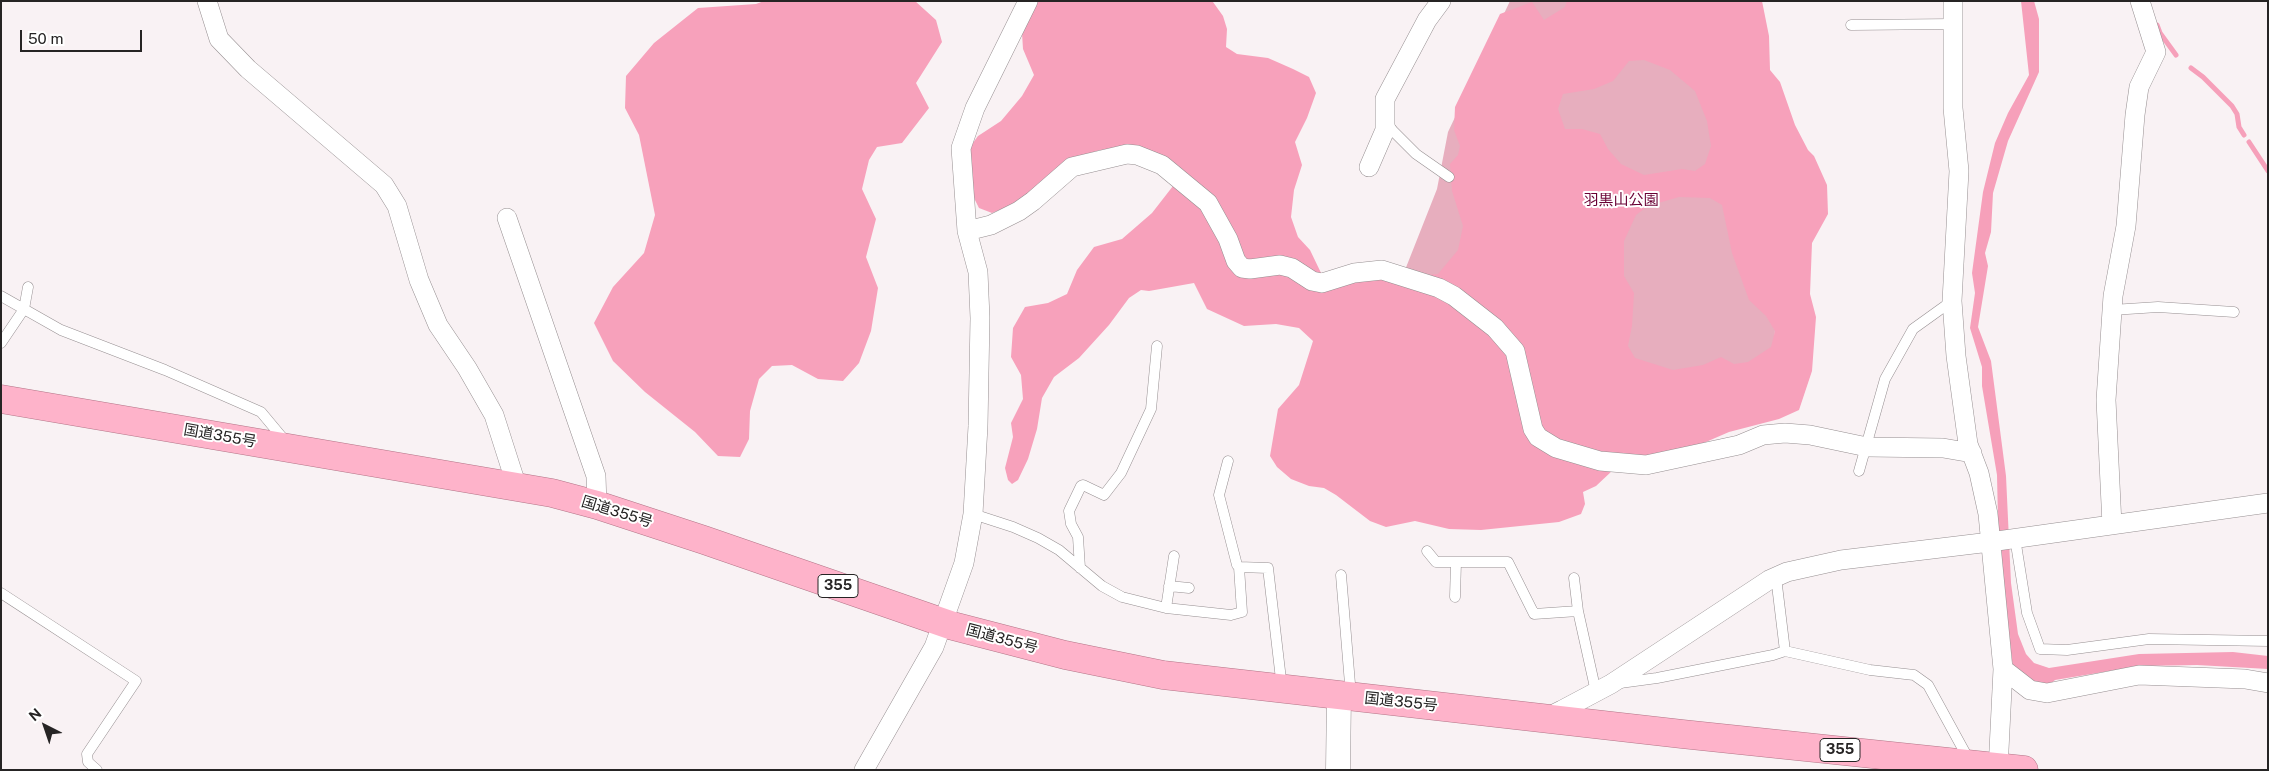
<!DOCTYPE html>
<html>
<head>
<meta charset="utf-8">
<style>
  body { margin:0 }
  #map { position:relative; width:2269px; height:771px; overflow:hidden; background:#f9f2f4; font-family:"Public Sans",sans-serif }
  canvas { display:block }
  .frame { position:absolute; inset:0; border:2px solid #262424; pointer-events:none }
  .north { position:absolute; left:20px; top:701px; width:50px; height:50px; -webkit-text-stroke:4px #fff; paint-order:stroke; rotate:319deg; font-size:14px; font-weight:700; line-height:20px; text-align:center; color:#262424 }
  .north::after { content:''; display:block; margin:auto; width:18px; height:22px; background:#262424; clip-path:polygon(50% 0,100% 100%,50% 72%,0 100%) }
  .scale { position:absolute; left:20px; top:30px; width:122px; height:22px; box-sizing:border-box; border:2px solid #262424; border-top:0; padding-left:6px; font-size:15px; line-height:18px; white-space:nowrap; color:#262424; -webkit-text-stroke:4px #fff; paint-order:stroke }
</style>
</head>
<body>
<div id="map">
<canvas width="2269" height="771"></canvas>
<div class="frame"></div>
<div class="north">N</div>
<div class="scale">50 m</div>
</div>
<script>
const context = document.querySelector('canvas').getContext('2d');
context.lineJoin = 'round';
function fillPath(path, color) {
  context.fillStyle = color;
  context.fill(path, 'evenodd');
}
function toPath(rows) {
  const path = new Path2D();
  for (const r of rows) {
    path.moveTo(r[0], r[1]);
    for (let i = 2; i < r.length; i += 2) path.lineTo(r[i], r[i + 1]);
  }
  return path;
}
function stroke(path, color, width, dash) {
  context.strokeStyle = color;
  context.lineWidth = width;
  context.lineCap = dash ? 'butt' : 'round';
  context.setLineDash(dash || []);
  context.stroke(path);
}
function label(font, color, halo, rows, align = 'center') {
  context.font = font + ' "Public Sans","Noto Sans JP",sans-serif';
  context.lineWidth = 4;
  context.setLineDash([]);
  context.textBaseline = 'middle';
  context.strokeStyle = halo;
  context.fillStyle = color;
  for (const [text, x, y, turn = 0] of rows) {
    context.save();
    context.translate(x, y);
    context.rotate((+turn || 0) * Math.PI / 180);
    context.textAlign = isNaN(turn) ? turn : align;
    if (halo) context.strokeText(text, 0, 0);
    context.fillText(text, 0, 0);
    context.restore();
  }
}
fillPath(toPath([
  [1510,1,1757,1,1764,68,1788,107,1770,416,1405,270,1437,189,1448,132]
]), '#e7aebe');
fillPath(toPath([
  [764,1,915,1,936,20,942,42,916,83,929,108,902,143,877,147,869,160,862,189,876,219,866,257,878,288,871,331,859,363,843,381,818,379,792,365,772,366,759,379,750,411,749,439,740,457,718,456,695,432,645,392,613,361,594,323,613,287,644,253,655,215,639,135,625,108,626,76,654,43,698,8,756,4],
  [1033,1,1213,2,1223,16,1227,29,1226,47,1237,54,1268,58,1293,69,1309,77,1316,93,1307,118,1295,142,1302,165,1294,190,1291,217,1298,237,1310,250,1322,275,1428,275,1438,274,1458,250,1463,226,1452,191,1450,164,1458,155,1460,146,1454,130,1455,107,1500,14,1532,2,1544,20,1565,7,1567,1,1762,1,1769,36,1770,70,1780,82,1795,125,1808,150,1814,156,1827,185,1828,214,1812,243,1810,294,1816,317,1812,371,1799,410,1779,419,1729,432,1692,448,1612,471,1596,486,1583,492,1585,504,1581,514,1559,522,1481,530,1449,529,1415,521,1386,527,1370,521,1336,495,1324,488,1309,486,1291,479,1277,467,1270,456,1278,409,1299,385,1313,341,1299,328,1276,324,1244,326,1207,309,1194,283,1149,291,1141,290,1129,298,1109,325,1079,358,1054,377,1042,398,1037,429,1028,459,1018,480,1012,484,1008,480,1005,468,1013,437,1011,423,1023,399,1021,375,1011,357,1013,328,1025,307,1048,303,1067,294,1077,270,1094,247,1122,239,1152,213,1173,186,1136,147,1100,150,1072,159,1014,204,992,213,979,208,972,194,967,151,978,136,1001,121,1022,96,1034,75,1023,49,1022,33],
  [1644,60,1670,70,1695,91,1707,121,1711,146,1705,164,1695,171,1682,169,1644,175,1621,164,1608,149,1600,134,1582,129,1565,129,1558,109,1563,94,1594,89,1613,81,1629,61],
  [1679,197,1710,198,1722,205,1732,253,1749,300,1766,316,1775,331,1771,347,1748,362,1734,364,1721,357,1703,365,1673,370,1635,358,1628,346,1632,326,1634,293,1624,276,1624,241,1636,215,1648,206]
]), '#f7a1bb');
fillPath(toPath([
  [2021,1,2034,1,2039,19,2039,72,2008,141,1993,193,1991,232,1985,253,1988,266,1978,327,1991,361,2006,476,2011,583,2018,634,2026,654,2034,663,2049,668,2139,654,2233,652,2268,656,2268,669,2197,665,2140,666,2055,680,2048,686,2033,684,2013,668,1996,533,1998,520,1997,475,1982,386,1982,367,1970,328,1975,293,1972,273,1983,192,1995,143,2008,113,2029,75]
]), '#f6a0ba');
stroke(toPath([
  [2157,25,2160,33,2176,55],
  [2191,68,2203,77,2232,106,2237,114,2239,127,2244,135],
  [2249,142,2268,171]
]), '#f6a0ba', 5);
const service = toPath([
  [1851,25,1953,24],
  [1386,122,1393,131,1416,154,1449,177],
  [1,296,61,330,165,370,261,412,286,442],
  [2112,310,2158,307,2234,312],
  [1,343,24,309,28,287],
  [1228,461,1219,495,1237,565,1239,567],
  [1859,471,1885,379,1913,329,1952,301],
  [973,514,1013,527,1038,538,1059,550,1102,586,1122,597,1166,608,1231,615,1242,612,1239,567,1268,568,1282,688],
  [2015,538,2027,613,2040,649,2067,650,2149,639,2268,641],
  [1427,551,1436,562,1508,562,1534,614,1578,611,1596,692],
  [1080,568,1078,537,1071,524,1069,511,1081,486,1083,485,1104,495,1121,473,1151,409,1157,346],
  [1341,575,1351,696],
  [1776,577,1785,651],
  [1574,578,1578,611],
  [1169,586,1189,588],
  [1,593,136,681,87,754,88,762,97,770],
  [1455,597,1456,562],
  [1166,608,1174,556],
  [1620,683,1657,678,1773,655,1785,651,1870,670,1914,675,1928,685,1969,760]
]);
const minor = toPath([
  [207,1,219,39,248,69,384,185,397,206,419,280,438,325,467,368,494,415,517,487],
  [1953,1,1953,108,1959,171,1952,301,1956,356,1968,444,1979,473,1988,514,2003,669,1998,770],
  [1369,167,1385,130,1385,99,1427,20,1441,1],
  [507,218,596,476,597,505],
  [967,231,991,225,1019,211,1033,201,1072,167,1127,154,1137,155,1162,165,1208,203,1228,239,1236,261,1242,268,1250,269,1280,265,1292,268,1312,281,1322,283,1354,273,1382,270,1439,288,1454,296,1495,328,1515,351,1533,429,1538,437,1556,448,1600,461,1646,465,1739,445,1763,435,1785,433,1810,435,1867,447,1943,448,1972,453],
  [2112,525,2106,400,2113,296,2126,226,2135,115,2139,87,2156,52,2140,1],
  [2003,669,2030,690,2047,693,2139,675,2245,679,2268,683],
  [1554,720,1556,713,1562,710,1611,684,1769,580,1787,572,1841,560,1990,542,2268,503],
  [864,770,934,647,964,563,973,514,978,426,980,318,978,272,967,231,961,148,975,108,1028,1]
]);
const tertiary = toPath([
  [1338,770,1339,695]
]);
const trunk = toPath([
  [1,399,552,493,597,505,704,540,953,626,1065,655,1163,675,1682,734,2024,770]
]);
stroke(service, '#968f91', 11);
stroke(minor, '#968f91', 20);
stroke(tertiary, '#968f91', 25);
stroke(trunk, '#b27587', 29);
stroke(service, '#fff', 10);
stroke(minor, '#fff', 19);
stroke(tertiary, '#fff', 24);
stroke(trunk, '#feb3ca', 28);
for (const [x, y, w] of [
  [838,586,40],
  [1840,750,40]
]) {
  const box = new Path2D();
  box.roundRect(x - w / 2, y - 11.5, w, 23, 4);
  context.fillStyle = '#fff';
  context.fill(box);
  stroke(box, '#262424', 1);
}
label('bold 14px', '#262424', null, [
  ["355",838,586],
  ["355",1840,750]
]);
label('15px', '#690034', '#fff', [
  ["羽黒山公園",1621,200]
]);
label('15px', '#262424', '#fff', [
  ["国道355号",220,436,10],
  ["国道355号",617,512,17],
  ["国道355号",1002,639,15],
  ["国道355号",1401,702,6]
]);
</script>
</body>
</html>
